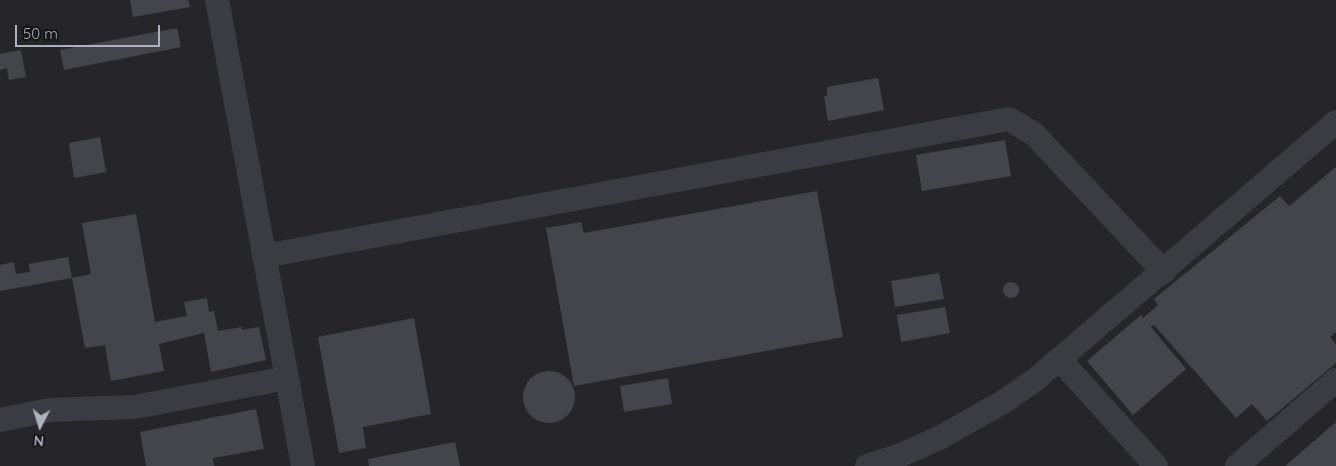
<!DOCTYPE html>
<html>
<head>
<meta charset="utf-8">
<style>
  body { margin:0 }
  #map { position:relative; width:1336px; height:466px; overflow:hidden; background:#1a1a1d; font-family:Quicksand,sans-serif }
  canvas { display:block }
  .north { position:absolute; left:15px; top:401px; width:50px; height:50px; -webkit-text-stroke:4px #151518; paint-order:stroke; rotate:185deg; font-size:14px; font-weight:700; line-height:20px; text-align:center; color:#acb1bd }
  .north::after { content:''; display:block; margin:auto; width:18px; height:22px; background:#acb1bd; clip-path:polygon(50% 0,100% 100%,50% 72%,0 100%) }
  .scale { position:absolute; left:15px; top:25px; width:145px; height:22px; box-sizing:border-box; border:2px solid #acb1bd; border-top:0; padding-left:6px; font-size:15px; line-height:18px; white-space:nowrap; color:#acb1bd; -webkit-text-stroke:4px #151518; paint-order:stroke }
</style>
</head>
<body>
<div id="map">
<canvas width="1336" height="466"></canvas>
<div class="north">N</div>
<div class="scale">50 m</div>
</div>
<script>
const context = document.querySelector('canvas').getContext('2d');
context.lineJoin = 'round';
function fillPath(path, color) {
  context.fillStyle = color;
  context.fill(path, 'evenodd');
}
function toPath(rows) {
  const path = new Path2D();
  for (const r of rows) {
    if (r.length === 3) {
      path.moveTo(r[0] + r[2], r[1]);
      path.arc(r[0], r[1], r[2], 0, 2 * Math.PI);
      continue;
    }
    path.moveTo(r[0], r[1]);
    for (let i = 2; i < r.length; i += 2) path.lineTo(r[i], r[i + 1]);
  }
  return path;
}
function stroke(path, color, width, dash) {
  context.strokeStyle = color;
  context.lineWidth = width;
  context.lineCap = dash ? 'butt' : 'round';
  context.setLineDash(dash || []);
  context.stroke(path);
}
fillPath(toPath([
  [0,0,1336,0,1336,466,0,466]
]), '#26262a');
fillPath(toPath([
  [130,0,188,0,190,7,133,17],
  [177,28,181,47,64,70,60,50],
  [21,50,26,77,9,80,7,68,0,70,0,54],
  [878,78,884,110,828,121,824,96,827,96,827,87],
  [100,137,106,172,74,178,69,143],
  [1005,140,1011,176,922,191,916,155],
  [1336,167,1336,332,1330,337,1336,344,1336,363,1267,421,1252,404,1236,418,1154,325,1151,327,1186,369,1133,415,1087,361,1141,315,1143,318,1158,305,1154,299,1280,196,1289,206],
  [817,191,843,337,574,386,546,228,581,222,584,233],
  [136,214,155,322,187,316,184,302,207,298,209,312,214,311,218,331,242,327,242,330,259,327,266,360,211,372,204,333,159,344,164,371,111,381,105,345,85,348,72,278,91,274,82,223],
  [68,257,72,278,0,291,0,265,14,262,16,274,30,272,29,264],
  [939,273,944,299,895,307,891,281],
  [1011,290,8],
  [945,307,950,333,901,342,897,315],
  [414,318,431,414,363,427,366,448,339,453,318,337],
  [549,397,26],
  [668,378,672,404,624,412,620,386],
  [256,409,264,449,213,458,214,466,146,466,140,432],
  [1336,422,1336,466,1285,466],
  [455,442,460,466,369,466,368,459]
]), '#44454a');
stroke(toPath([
  [217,0,287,378],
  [264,256,1009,119,1034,134,1164,272],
  [1060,360,1156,466],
  [0,420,49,410,135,407,287,378,303,466],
  [867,466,901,455,941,437,1003,402,1035,380,1336,122],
  [1237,466,1336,380]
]), '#3b3c42', 24);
</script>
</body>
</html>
